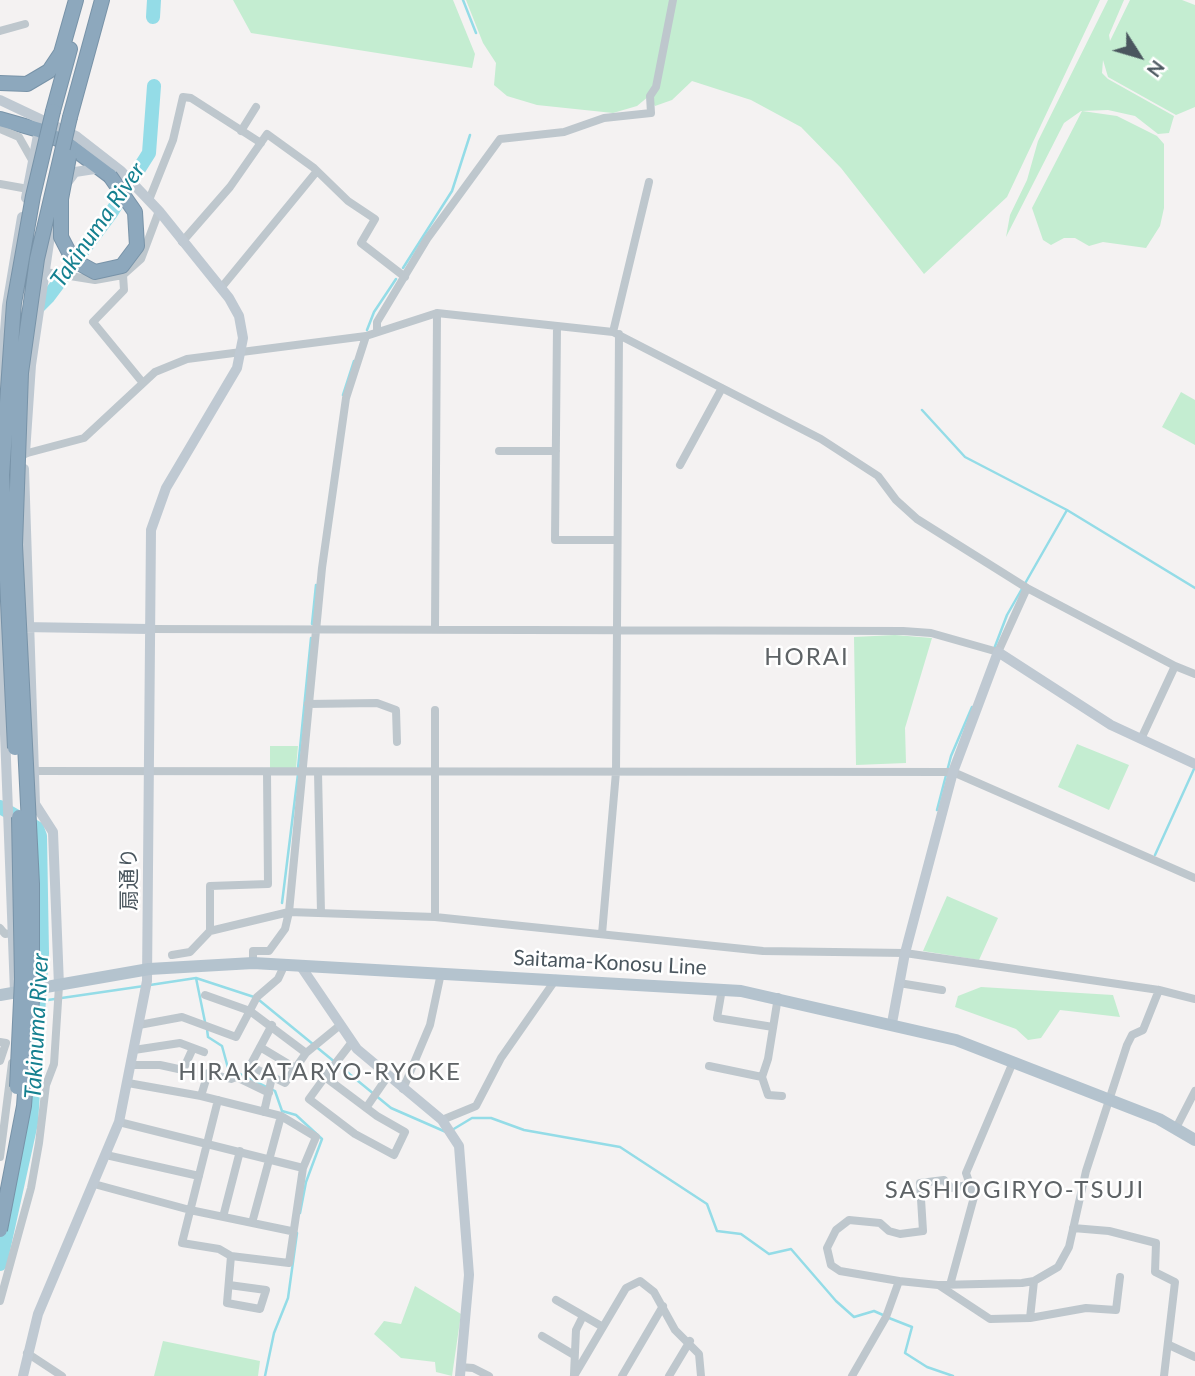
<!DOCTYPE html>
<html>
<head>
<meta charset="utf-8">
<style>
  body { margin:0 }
  #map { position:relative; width:1195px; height:1376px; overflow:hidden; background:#f4f2f2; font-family:Lato,sans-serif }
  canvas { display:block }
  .north { position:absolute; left:1104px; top:21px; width:70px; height:70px; -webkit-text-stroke:5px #fff; paint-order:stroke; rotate:127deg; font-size:19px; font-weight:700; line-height:28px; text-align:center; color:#4a565e }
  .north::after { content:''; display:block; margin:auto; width:24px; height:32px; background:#4a565e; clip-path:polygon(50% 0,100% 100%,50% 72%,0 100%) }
</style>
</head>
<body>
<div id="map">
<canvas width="1195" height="1376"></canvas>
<div class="north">N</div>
</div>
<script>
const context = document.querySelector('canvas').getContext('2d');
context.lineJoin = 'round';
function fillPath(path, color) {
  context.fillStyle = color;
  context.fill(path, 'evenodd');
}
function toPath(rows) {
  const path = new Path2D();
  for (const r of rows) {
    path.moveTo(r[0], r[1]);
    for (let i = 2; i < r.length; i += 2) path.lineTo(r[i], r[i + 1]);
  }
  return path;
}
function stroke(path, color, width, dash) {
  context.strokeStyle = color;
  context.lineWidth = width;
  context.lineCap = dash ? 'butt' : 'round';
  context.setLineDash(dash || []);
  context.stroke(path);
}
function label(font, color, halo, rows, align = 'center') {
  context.font = font + ' Lato,"Noto Sans JP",sans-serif';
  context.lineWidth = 5;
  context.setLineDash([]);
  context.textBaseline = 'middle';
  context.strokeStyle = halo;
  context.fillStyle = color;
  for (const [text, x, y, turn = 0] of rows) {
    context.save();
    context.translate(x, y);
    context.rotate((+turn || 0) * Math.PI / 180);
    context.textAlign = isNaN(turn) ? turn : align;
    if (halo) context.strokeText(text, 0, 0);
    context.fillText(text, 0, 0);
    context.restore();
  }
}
fillPath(toPath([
  [233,0,453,0,475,54,472,68,251,33],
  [466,0,1100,0,1007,197,924,274,841,168,801,127,751,100,692,81,672,100,655,106,649,96,637,106,613,113,537,105,507,96,494,85,496,63,483,43],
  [1108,0,1124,0,1109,35,1110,41,1130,0,1182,0,1195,5,1195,107,1176,115,1108,77,1103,60,1102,73,1108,79,1174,116,1169,133,1158,134,1135,116,1108,110,1081,111,1064,123,1006,237,1010,215,1027,180,1038,141],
  [1082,111,1117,116,1157,136,1164,144,1164,208,1160,226,1146,248,1103,242,1089,246,1075,238,1064,238,1051,245,1043,240,1032,208],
  [1181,392,1195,400,1195,445,1162,427],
  [895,635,932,638,905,728,906,763,856,765,854,637],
  [1077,744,1129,765,1109,810,1058,787],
  [270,746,298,746,296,768,270,768],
  [947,896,998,918,979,960,923,951],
  [981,987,1113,995,1120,1017,1060,1010,1041,1038,1028,1040,1016,1029,955,1007,958,996],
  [415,1286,461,1314,452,1376,436,1372,435,1362,401,1358,374,1334,384,1321,401,1324],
  [163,1341,260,1361,258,1376,154,1376]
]), '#c4edd1');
stroke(toPath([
  [463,0,476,33],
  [403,268,452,191,470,135],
  [367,330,374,312,396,279],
  [343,395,354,361],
  [922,410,965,457,1067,510,1195,588],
  [312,624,316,585],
  [994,649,1007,615,1067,510],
  [298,768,311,638],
  [937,810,951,756,972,707],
  [1155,855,1194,769],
  [282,903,298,774],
  [196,978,254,997],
  [150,985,196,978,205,1022],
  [259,1000,391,1108,446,1132],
  [41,1001,144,986],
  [207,1029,208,1037,222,1046,228,1068,275,1091,282,1111,296,1115,322,1139,306,1182,300,1213],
  [452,1130,472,1118,491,1118,524,1130,620,1147,707,1204,717,1231,741,1234,769,1254,791,1249,836,1301,854,1317,874,1311,883,1315],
  [889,1318,912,1327,905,1353,927,1367,953,1376],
  [265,1376,274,1333,288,1298,297,1233]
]), '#94dce7', 2.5);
stroke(toPath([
  [153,17,154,0],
  [6,339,48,297,111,213,149,153,154,86],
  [0,807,37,828,40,836,42,953,31,1123,0,1264]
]), '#94dce7', 14);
const highway = toPath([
  [0,83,27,84,49,71,61,53,76,0],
  [53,111,70,49],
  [70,117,102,0],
  [0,119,39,130,66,143,110,176]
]);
stroke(highway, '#7893a8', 16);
stroke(toPath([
  [0,31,25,24],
  [0,129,19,137,32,160],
  [241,131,256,107],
  [0,184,28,189],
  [149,200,173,140,183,97,191,98,261,143],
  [182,242,230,187,267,134,314,168,348,201,375,219,361,243,405,277],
  [39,271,95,280,123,275,141,259,159,211],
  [123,275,124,290,93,322,143,383],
  [221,288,317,171],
  [557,326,555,540,617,540],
  [377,332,377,322,427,239,500,139,564,132,604,118,651,113,650,96,656,87,673,0],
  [613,332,649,182],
  [499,451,556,451],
  [20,455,84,438,155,372,187,359,366,336,437,313,613,332,821,439,878,476,896,500,917,519,1027,588,1175,666,1195,674],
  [680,465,722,388],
  [435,628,437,313],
  [149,629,903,631,931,633,998,652,1027,588],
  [308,704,377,703,396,710,397,742],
  [1141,739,1175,666],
  [34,771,953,772,1195,878],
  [318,772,321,913],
  [435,917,435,710],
  [0,928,5,934,14,933],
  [210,931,210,886,268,884,267,772],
  [602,934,616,772,619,334],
  [172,955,190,952,210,931,289,912,435,917,763,951,905,953,1159,990,1195,999],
  [253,963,253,951,269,951,285,929,289,912,322,568,346,398,366,336],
  [899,983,942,990],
  [722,989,717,1018,773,1027],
  [205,995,250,1011,306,1053],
  [778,997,768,1059,762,1077,768,1095,782,1096],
  [139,1025,182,1017,236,1037,257,997,278,979,285,964],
  [272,1025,250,1066,285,1083,306,1053,339,1026],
  [0,1042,6,1043,0,1061],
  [260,1047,295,1068],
  [134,1050,180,1043,204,1052],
  [131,1065,160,1065,183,1070,193,1048],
  [709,1066,762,1077],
  [325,1077,377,1116,405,1132,394,1155,355,1134,309,1099,325,1077,352,1042],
  [128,1083,201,1096,281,1116,316,1137,303,1168,289,1263,231,1256,219,1249,182,1243,218,1100],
  [403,1089,430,1025,441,973],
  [201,1096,208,1073,231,1079,236,1077,269,1093],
  [366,1108,388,1076],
  [264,1112,272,1077],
  [442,1120,476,1106,501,1058,556,979],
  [119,1122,303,1168],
  [1176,1128,1195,1091],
  [106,1155,199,1176],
  [0,1157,12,1063],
  [94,1184,190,1210,291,1231],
  [223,1217,240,1151],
  [252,1223,281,1116],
  [1073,1228,1109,1231,1156,1243,1155,1272,1175,1282,1164,1376],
  [899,1281,840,1271,831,1265,827,1248,836,1230,849,1220,880,1223,889,1231,900,1234,923,1231,920,1183,944,1180,951,1188,968,1185],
  [229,1285,266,1290,260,1309,227,1303,231,1256],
  [950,1285,974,1197,966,1173,1013,1062],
  [940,1286,990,1319,1030,1318,1086,1308,1116,1310,1120,1277],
  [556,1300,603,1327],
  [0,1301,31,1188,39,1143,46,1085,54,1064,59,986],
  [1030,1318,1034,1281],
  [542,1336,574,1355],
  [1169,1345,1195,1357],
  [27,1353,62,1376],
  [460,1367,473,1368,489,1376],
  [574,1374,576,1330,583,1316],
  [574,1376,626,1288,640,1281,654,1292,675,1330,699,1354,701,1376],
  [622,1376,663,1306],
  [669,1376,690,1341],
  [852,1376,886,1317,899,1281,938,1285,1022,1283,1034,1281,1058,1267,1069,1247,1086,1171,1127,1045,1132,1035,1143,1030,1159,990]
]), '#bec7cd', 8);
stroke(toPath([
  [0,100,76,136,121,171,159,211,229,298,239,316,243,338,237,368,166,488,151,530,147,981,119,1122,38,1314,23,1376],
  [66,184,75,172,101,168],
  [26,198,39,130],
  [0,394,7,306,22,217],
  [25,453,31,365,51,229],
  [24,469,35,804,53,832,59,986],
  [0,605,15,992],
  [22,627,149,629],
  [300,965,357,1049,442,1120,459,1146,469,1275,460,1376],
  [892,1023,905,953,953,772,998,652,1111,725,1195,764]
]), '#bfc9d2', 10);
stroke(toPath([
  [0,995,149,969,253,963,741,991,956,1040,1159,1119,1195,1140]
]), '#b4c3ce', 12);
stroke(highway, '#8da8bd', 14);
const highwayBridge = toPath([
  [69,157,61,199,61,237,73,260,95,272,122,266,137,246,135,212,110,176],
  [15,748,2,475,14,303,33,196,53,111],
  [17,1087,22,979,19,817],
  [0,1230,24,1106,32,1000,32,884,15,545,21,373,37,259,70,117]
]);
stroke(highwayBridge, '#7893a8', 16, []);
stroke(highwayBridge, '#8da8bd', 14);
label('21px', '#4a565e', '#fff', [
  ["扇通り",129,879,-90],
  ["Saitama-Konosu Line",610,963,3]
]);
label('italic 23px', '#158090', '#fff', [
  ["Takinuma River",98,225,-55],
  ["Takinuma River",37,1026,-87]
]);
context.letterSpacing = '2px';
label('24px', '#5e6366', '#fff', [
  ["HORAI",807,657],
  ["HIRAKATARYO-RYOKE",320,1072],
  ["SASHIOGIRYO-TSUJI",1015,1190]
]);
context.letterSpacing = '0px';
</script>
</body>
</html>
